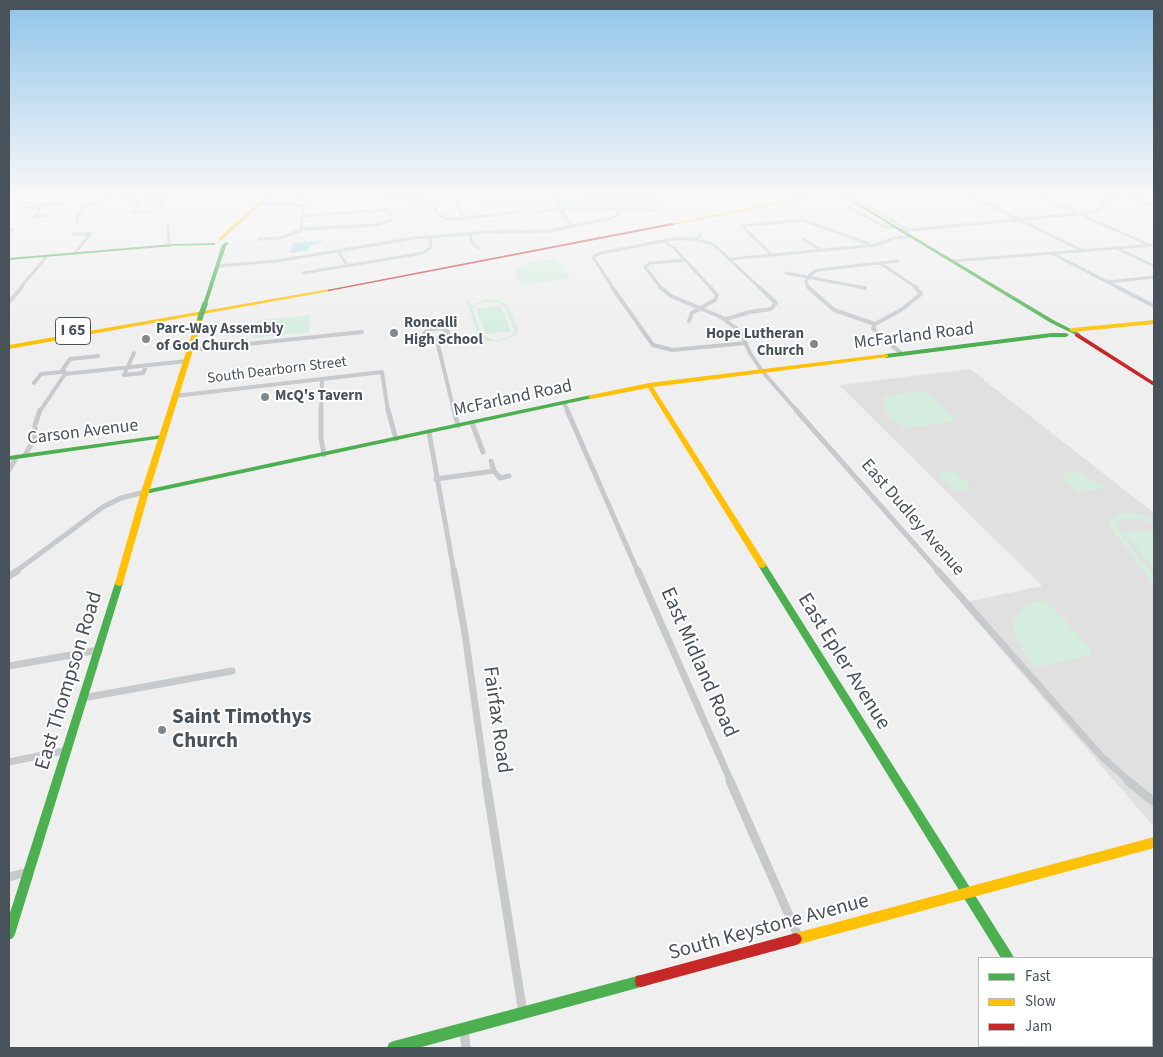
<!DOCTYPE html>
<html>
<head>
<meta charset="utf-8">
<style>
  body { margin:0 }
  #map { position:relative; width:1163px; height:1057px; overflow:hidden; background:#efefef; font-family:"Source Sans 3",sans-serif }
  canvas { display:block }
  .frame { position:absolute; inset:0; border:10px solid #48525a; pointer-events:none }
  .legend { position:absolute; left:978px; top:957px; width:175px; height:90px; box-sizing:border-box; background:#fff; border:1px solid #b6babd; margin:0; padding:6px 9px; list-style:none; font-size:15px; color:#48525a }
  .legend li { display:flex; align-items:center; gap:10px; height:25px }
  .legend b { width:25px; border:1px solid #b6babd }
</style>
</head>
<body>
<div id="map">
<canvas width="1163" height="1057"></canvas>
<div class="frame"></div>
<ul class="legend">
<li><b style="height:6px;background:#4caf50"></b>Fast</li>
<li><b style="height:6px;background:#ffc107"></b>Slow</li>
<li><b style="height:6px;background:#c62828"></b>Jam</li>
</ul>
</div>
<script>
const context = document.querySelector('canvas').getContext('2d');
context.lineJoin = 'round';
function fillPath(path, color) {
  context.fillStyle = color;
  context.fill(path, 'evenodd');
}
function toPath(rows) {
  const path = new Path2D();
  for (const r of rows) {
    path.moveTo(r[0], r[1]);
    for (let i = 2; i < r.length; i += 2) path.lineTo(r[i], r[i + 1]);
  }
  return path;
}
function stroke(path, color, width, dash) {
  context.strokeStyle = color;
  context.lineWidth = width;
  context.lineCap = dash ? 'butt' : 'round';
  context.setLineDash(dash || []);
  context.stroke(path);
}
function label(font, color, halo, rows, align = 'center') {
  context.font = font + ' "Source Sans 3",sans-serif';
  context.lineWidth = 4;
  context.setLineDash([]);
  context.textBaseline = 'middle';
  context.strokeStyle = halo;
  context.fillStyle = color;
  for (const [text, x, y, turn = 0] of rows) {
    context.save();
    context.translate(x, y);
    context.rotate((+turn || 0) * Math.PI / 180);
    context.textAlign = isNaN(turn) ? turn : align;
    if (halo) context.strokeText(text, 0, 0);
    context.fillText(text, 0, 0);
    context.restore();
  }
}
fillPath(toPath([
  [970,369,1154,513,1154,827,961,603,1042,586,839,385]
]), '#e1e0e0');
fillPath(toPath([
  [64,193,94,193,89,196,29,200,33,196],
  [557,259,570,278,520,285,515,273,518,268,528,262],
  [486,300,498,300,507,305,518,329,516,336,498,341,487,341,478,336,467,302,470,302,472,305],
  [487,301,497,302,504,306,515,331,512,336,495,340,481,335,473,309,476,305],
  [501,306,511,331,485,334,476,309],
  [311,315,309,332,253,338,257,320],
  [923,390,954,418,952,422,904,428,885,411,883,399,888,396],
  [954,471,971,487,970,488,956,491,938,473],
  [1079,471,1096,483,1107,488,1079,492,1063,479,1067,478,1064,474],
  [1123,513,1138,514,1154,519,1154,523,1141,519,1128,518,1119,521,1117,525,1120,533,1154,575,1154,584,1112,530,1110,524,1111,519],
  [1122,531,1154,531,1154,569],
  [1046,601,1091,648,1091,655,1036,667,1030,661,1016,639,1013,624,1017,615,1024,607,1035,602]
]), '#d5edde');
fillPath(toPath([
  [582,198,656,198,670,200,655,203,587,203,577,201],
  [320,241,325,241,310,246,308,251,290,253,293,243]
]), '#addce7');
stroke(toPath([
  [477,193,483,201,577,201]
]), '#addce7', 1);
stroke(toPath([
  [344,193,345,200],
  [382,193,389,197,431,201,435,204,437,214,445,218,455,219,520,212],
  [454,193,463,218],
  [548,193,559,199,559,208,572,226],
  [965,193,1083,251],
  [1032,193,1147,244],
  [1124,194,1154,206],
  [9,195,30,193],
  [119,195,137,200,138,205,132,212,135,213,154,211,163,203,169,193],
  [552,195,567,193],
  [138,201,166,199],
  [859,201,908,230],
  [9,203,28,203,40,206,61,203,37,204],
  [260,204,289,204,262,203],
  [289,204,304,206,301,227,304,229],
  [289,204,305,193],
  [40,206,41,207,26,208,40,206],
  [849,207,885,227,895,227],
  [541,211,560,209,653,210],
  [45,215,48,216,34,217,35,216,45,215],
  [35,216,41,207],
  [77,222,77,217,83,207,121,194],
  [168,226,169,246],
  [901,231,1087,213,1100,209,1103,202,1108,199,1125,195],
  [9,232,12,229],
  [470,233,472,243,478,248],
  [73,234,90,234,75,253],
  [259,239,280,238,304,229,375,225,389,221,392,217,388,211,383,210,303,216],
  [803,239,821,250],
  [696,240,701,234],
  [663,241,674,248,711,288],
  [1118,249,1154,266],
  [338,251,347,265],
  [1053,254,1119,288],
  [772,255,742,226,803,220,869,244],
  [730,259,877,245,894,238,911,236],
  [952,261,1154,245],
  [880,263,917,288],
  [218,266,277,261,415,238,489,232,549,231,612,218,618,215,617,209],
  [303,273,423,253,431,247,430,237],
  [786,273,865,288],
  [808,277,815,271,826,269,898,261],
  [808,277,806,282,809,288],
  [1108,282,1154,277],
  [20,288,47,256],
  [613,288,593,257,601,253,673,239,693,239,713,244,760,288],
  [661,288,645,267,650,263,685,260]
]), '#c7cacb', 3);
stroke(toPath([
  [612,287,653,345,672,350,746,343],
  [660,287,671,296,721,317,740,331,750,353,762,371,797,411],
  [808,287,834,310,875,324],
  [859,287,865,288],
  [1117,287,1154,306],
  [9,302,22,287],
  [726,319,750,312,771,309,776,303,759,287],
  [689,321,692,313,715,300,717,295,710,287],
  [875,324,901,310,921,294,915,287],
  [875,324,873,328,876,332,901,353],
  [442,328,448,332,445,337,432,339,424,336,424,333,428,330,442,328],
  [435,340,438,345,454,411],
  [190,350,362,332],
  [134,353,124,375,143,373,147,365],
  [65,374,187,361],
  [65,374,65,372,61,372,70,359,98,356],
  [34,383,41,374,61,372],
  [175,396,382,372,388,411],
  [564,403,568,411],
  [40,411,65,374],
  [321,411,322,379]
]), '#c7cacb', 4);
stroke(toPath([
  [321,410,321,438,324,455],
  [388,410,396,439],
  [454,410,458,426],
  [567,410,638,572],
  [796,410,939,572],
  [472,423,483,452],
  [429,432,454,572],
  [25,455,35,438,35,425,40,410],
  [491,461,494,471],
  [9,470,17,457],
  [494,471,500,478,509,476],
  [436,479,494,471],
  [15,572,103,507,121,498,145,492]
]), '#c7cacb', 5);
stroke(toPath([
  [454,571,465,634,486,782],
  [638,571,731,782],
  [938,571,1101,756,1130,782],
  [9,576,17,571],
  [9,666,99,650],
  [83,698,232,671],
  [9,762,67,750]
]), '#c7cacb', 7);
stroke(toPath([
  [486,781,523,1013],
  [730,781,799,938],
  [1128,781,1154,802],
  [9,877,28,872],
  [464,1029,466,1048]
]), '#c7cacb', 9);
fillPath(toPath([
  [837,193,841,193,1055,321,1081,334,1076,335,1051,323,837,193],
  [226,242,229,243,226,246,207,304,203,305,203,304,222,245,226,242],
  [214,243,215,243,215,245,173,246,9,260,9,258,173,244,214,243],
  [1051,333,1066,333,1069,335,1066,337,1051,337,886,358,883,356,886,354,1051,333],
  [591,395,593,396,593,398,145,494,141,492,145,490,591,395],
  [162,435,165,437,164,438,9,460,9,456,162,435],
  [762,562,765,563,1012,954,1014,958,1001,958,759,567,758,565,759,563,762,562],
  [119,580,122,581,123,583,15,934,13,938,9,940,9,916,115,583,116,581,119,580],
  [641,975,646,976,647,981,646,986,641,987,418,1048,387,1048,389,1043,394,1041,641,975],
  [1055,1046,1069,1046,1070,1048,1056,1048,1055,1046]
]), '#4caf50');
fillPath(toPath([
  [270,193,274,193,221,240,219,240,219,238,270,193],
  [826,193,835,193,672,225,670,224,826,193],
  [329,289,331,289,331,291,9,349,9,345,329,289],
  [200,316,203,318,149,492,123,583,122,585,119,586,116,585,115,583,141,492,197,318,200,316],
  [1154,320,1154,324,1072,332,1069,330,1072,328,1154,320],
  [886,354,888,355,888,357,653,387,765,563,766,565,765,567,762,568,759,567,648,388,591,399,588,397,591,395,649,383,886,354],
  [1154,837,1154,848,796,945,792,943,790,939,792,935,796,933,1154,837]
]), '#ffc107');
fillPath(toPath([
  [672,223,674,224,673,225,329,291,327,290,672,223],
  [1075,334,1079,334,1154,382,1154,386,1075,336,1075,334],
  [796,933,800,935,802,939,800,943,796,945,641,987,636,986,635,981,636,976,641,975,796,933]
]), '#c62828');
stroke(toPath([
  [200,318,205,304]
]), '#4caf50', 5.5);
const sky = context.createLinearGradient(0, 0, 0, 341);
sky.addColorStop(0, '#90c4e8');
sky.addColorStop(0.57, '#f8f8f8');
sky.addColorStop(1, '#f8f8f800');
context.fillStyle = sky;
context.fillRect(0, 0, 1163, 341);
for (const [x, y, r, color] of [
  [394,333,5,"#82898e"],
  [146,339,5,"#82898e"],
  [814,344,5,"#82898e"],
  [265,397,5,"#82898e"],
  [162,730,5,"#82898e"]
]) {
  const dot = new Path2D();
  dot.arc(x, y, r, 0, 2 * Math.PI);
  context.fillStyle = color;
  context.fill(dot);
  stroke(dot, '#fff', 2);
}
label('bold 15px', '#48525a', '#fff', [
  ["Roncalli",404,324],
  ["High School",404,341],
  ["Parc-Way Assembly",156,330],
  ["of God Church",156,347],
  ["Hope Lutheran",804,335,"right"],
  ["Church",804,352,"right"],
  ["McQ's Tavern",275,397]
], 'left');
label('15px', '#48525a', '#fff', [
  ["South Dearborn Street",277,371,-7]
]);
for (const [x, y, w] of [
  [73,331,35]
]) {
  const box = new Path2D();
  box.roundRect(x - w / 2, y - 13.5, w, 27, 4);
  context.fillStyle = '#fff';
  context.fill(box);
  stroke(box, '#48525a', 1);
}
label('bold 16px', '#48525a', null, [
  ["I 65",73,331]
]);
label('18px', '#48525a', '#fff', [
  ["McFarland Road",914,337,-7],
  ["McFarland Road",513,399,-12],
  ["Carson Avenue",83,433,-7],
  ["East Dudley Avenue",912,518,49]
]);
label('21px', '#48525a', '#fff', [
  ["East Epler Avenue",843,662,58],
  ["East Midland Road",698,663,66],
  ["East Thompson Road",70,681,-73],
  ["Fairfax Road",496,720,82],
  ["South Keystone Avenue",769,928,-15]
]);
label('bold 21px', '#48525a', '#fff', [
  ["Saint Timothys",172,718],
  ["Church",172,742]
], 'left');
</script>
</body>
</html>
